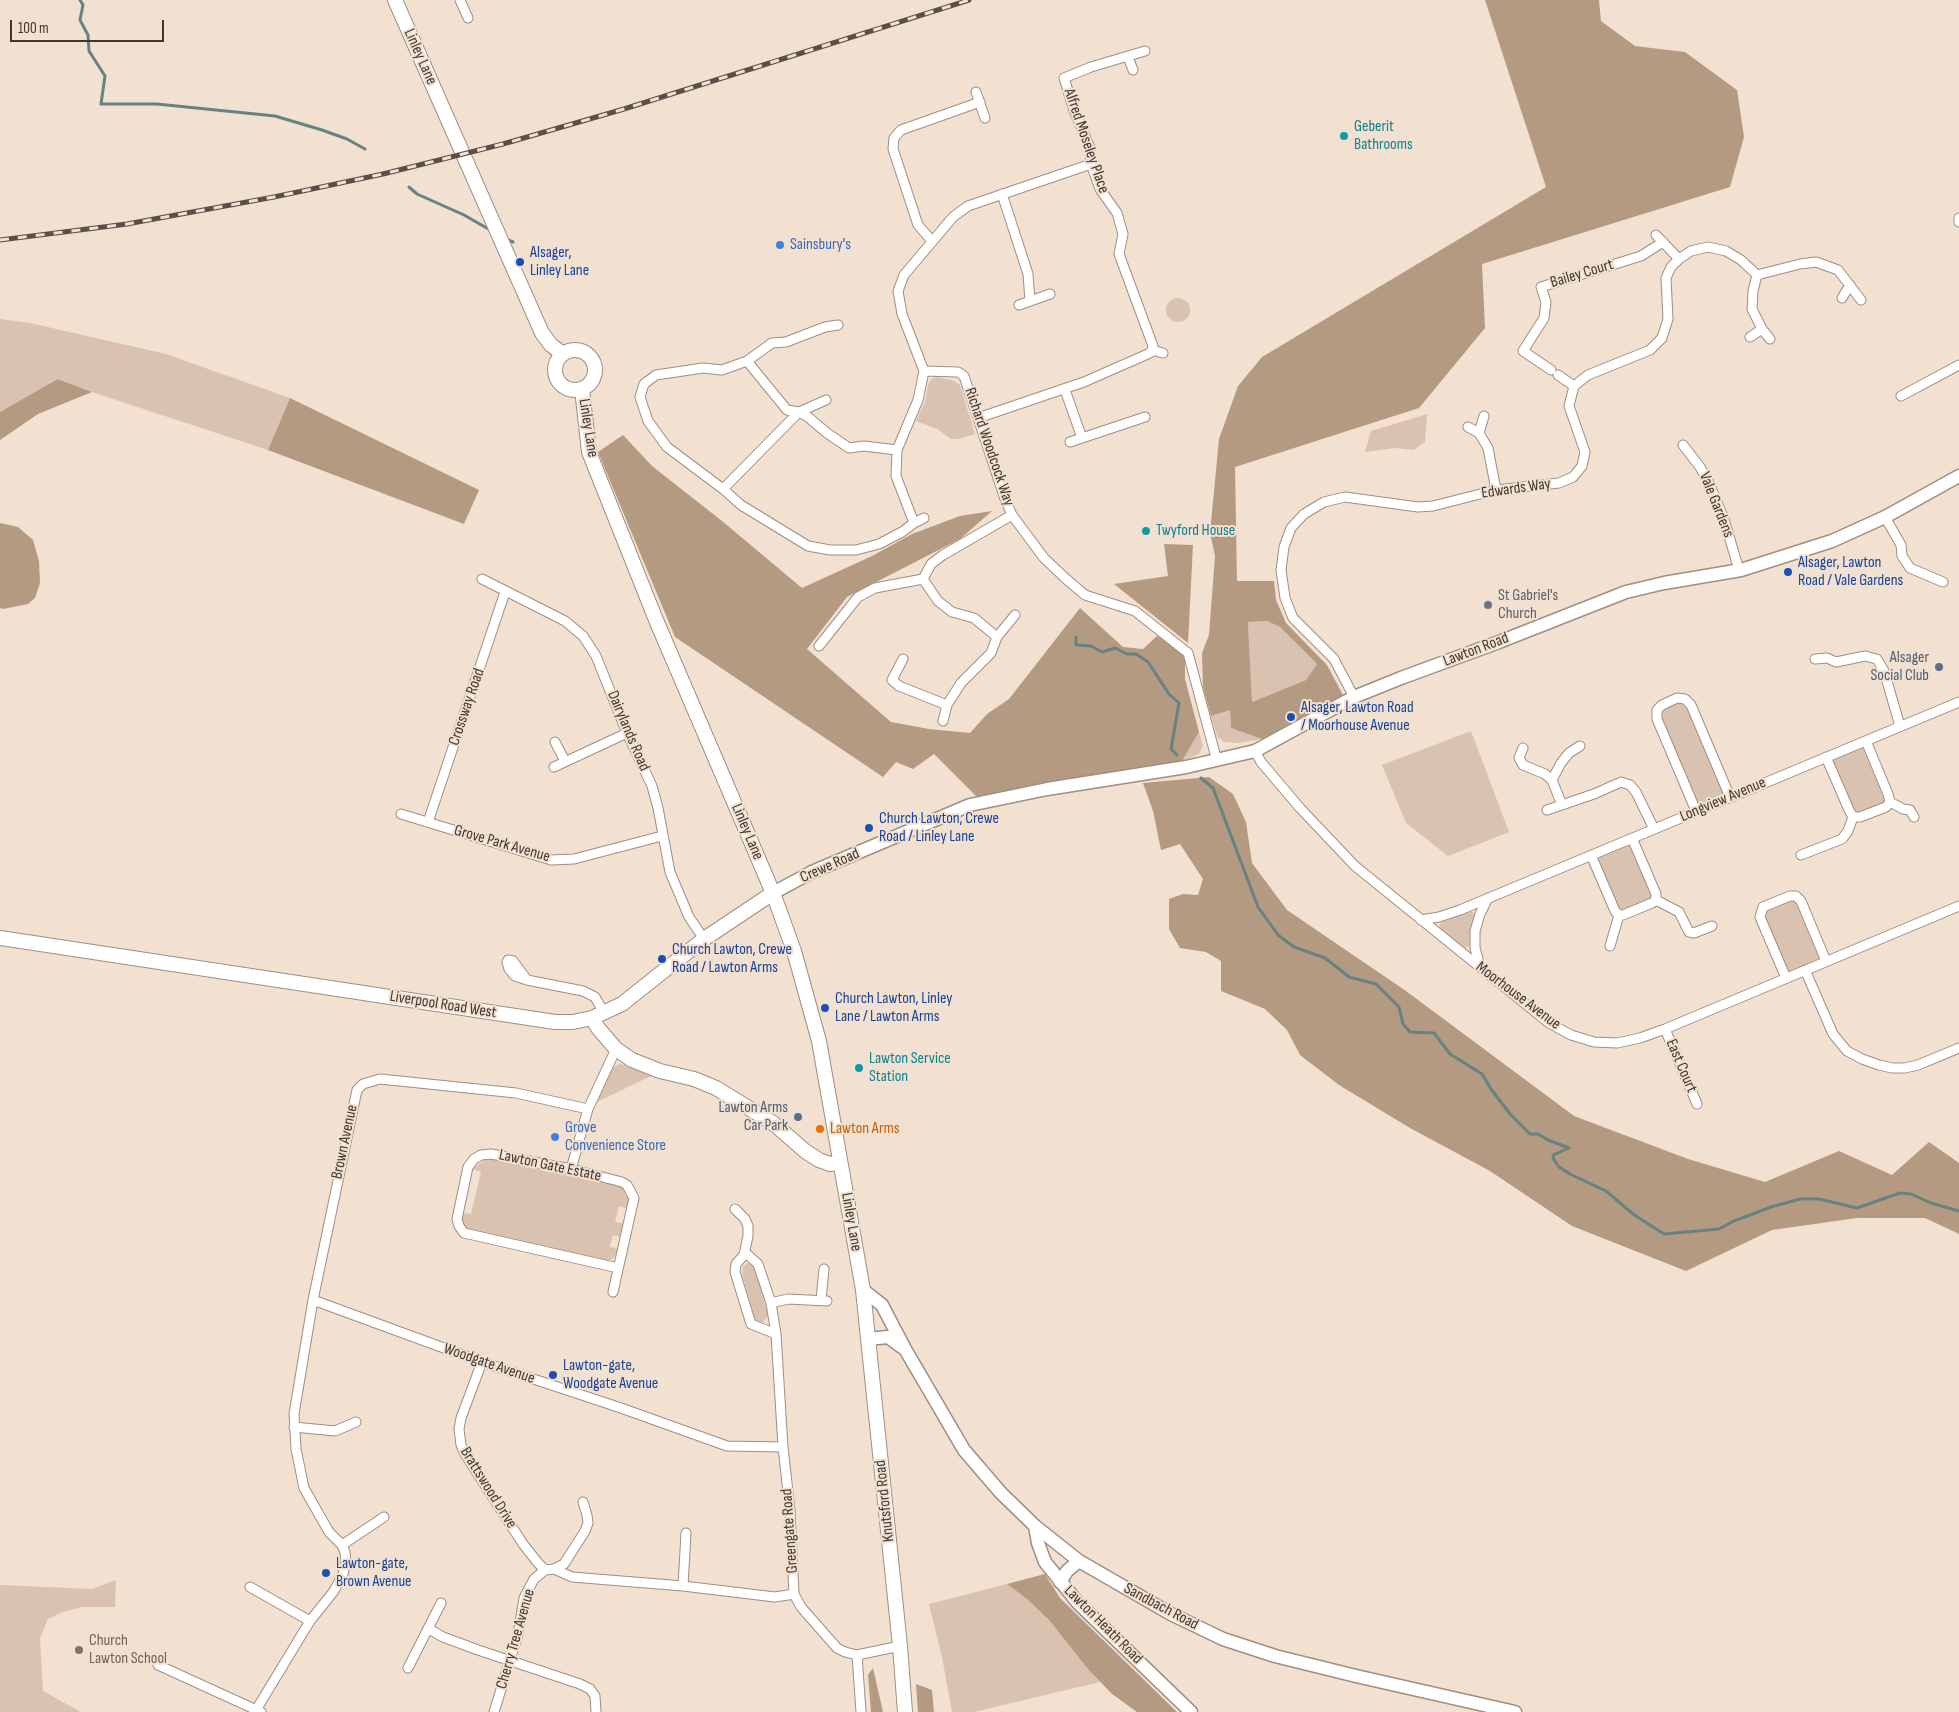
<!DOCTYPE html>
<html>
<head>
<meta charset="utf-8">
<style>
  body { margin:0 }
  #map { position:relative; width:1959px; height:1712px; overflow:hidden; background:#f2e0d1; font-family:"Sofia Sans Condensed",sans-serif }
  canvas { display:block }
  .scale { position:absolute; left:10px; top:20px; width:154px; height:22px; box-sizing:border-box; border:2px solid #3f3832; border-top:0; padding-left:6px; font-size:15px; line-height:18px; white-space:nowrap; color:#3f3832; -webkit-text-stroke:4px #f2e0d1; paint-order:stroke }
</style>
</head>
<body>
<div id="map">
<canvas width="1959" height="1712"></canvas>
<div class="scale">100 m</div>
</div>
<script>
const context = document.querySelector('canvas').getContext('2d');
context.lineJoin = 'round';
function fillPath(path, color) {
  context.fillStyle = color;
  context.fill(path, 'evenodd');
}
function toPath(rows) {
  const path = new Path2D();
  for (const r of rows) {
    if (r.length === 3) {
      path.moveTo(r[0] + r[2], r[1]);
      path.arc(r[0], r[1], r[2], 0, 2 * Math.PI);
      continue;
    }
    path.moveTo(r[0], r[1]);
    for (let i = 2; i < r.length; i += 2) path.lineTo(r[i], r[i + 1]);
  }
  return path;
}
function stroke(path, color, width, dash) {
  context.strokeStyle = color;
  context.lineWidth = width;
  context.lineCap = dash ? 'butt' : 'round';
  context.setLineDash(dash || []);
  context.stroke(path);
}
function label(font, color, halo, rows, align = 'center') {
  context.font = font + ' "Sofia Sans Condensed",sans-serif';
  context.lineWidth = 4;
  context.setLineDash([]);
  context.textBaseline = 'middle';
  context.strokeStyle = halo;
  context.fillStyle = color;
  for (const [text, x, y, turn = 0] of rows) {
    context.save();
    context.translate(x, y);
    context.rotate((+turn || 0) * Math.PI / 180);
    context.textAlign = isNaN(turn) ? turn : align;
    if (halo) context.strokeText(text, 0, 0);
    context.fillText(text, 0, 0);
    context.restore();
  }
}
fillPath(toPath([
  [1178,310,12],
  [0,319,30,323,166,354,290,398,268,450,92,392,59,379,0,412],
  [936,377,952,380,960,385,975,434,958,439,951,439,937,429,916,421,925,402,928,385,931,379],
  [1427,414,1425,442,1414,450,1395,448,1365,452,1371,431],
  [1267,621,1280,627,1317,664,1306,680,1252,702,1248,622],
  [1678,701,1684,702,1689,706,1726,795,1697,807,1661,718,1660,712,1664,707],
  [1230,709,1231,728,1262,739,1238,743,1224,742,1217,736,1211,716],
  [1471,731,1509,832,1448,856,1406,823,1382,765],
  [1199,732,1203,746,1199,754,1182,761],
  [1865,745,1887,801,1884,804,1855,814,1831,760],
  [1631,843,1653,895,1652,899,1620,912,1596,858],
  [1791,899,1795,900,1798,903,1822,958,1787,973,1763,917,1766,910],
  [1471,911,1475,914,1470,946,1464,948,1439,929,1440,923],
  [619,1064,626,1065,651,1076,595,1103,609,1073,614,1067],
  [486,1159,498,1160,621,1186,627,1193,629,1199,628,1209,619,1206,615,1222,625,1224,621,1237,613,1235,610,1247,619,1249,616,1255,611,1260,603,1262,466,1230,462,1224,462,1213,471,1214,481,1172,472,1169],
  [747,1263,754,1266,756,1271,767,1311,768,1316,762,1323,758,1323,754,1318,742,1274,743,1267],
  [116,1580,115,1607,82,1607,62,1612,48,1619,40,1638,43,1691,81,1712,0,1712,0,1585,92,1589],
  [1007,1584,1027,1599,1050,1621,1100,1682,974,1712,952,1712,942,1657,929,1604]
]), '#d9c3b0');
fillPath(toPath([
  [1485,0,1599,0,1601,21,1635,46,1685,52,1737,90,1744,137,1730,187,1482,264,1485,328,1419,408,1235,467,1237,581,1274,581,1276,600,1286,623,1327,665,1343,695,1262,739,1231,728,1230,710,1211,716,1203,687,1202,653,1209,635,1215,556,1210,533,1219,439,1238,386,1262,357,1546,187],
  [1267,621,1280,627,1317,664,1306,680,1252,702,1248,622],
  [58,379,92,392,38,414,0,440,0,412],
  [290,398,479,490,464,524,268,450],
  [623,435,652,466,722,521,802,588,872,556,912,534,960,516,992,511,960,539,847,597,807,649,891,722,929,729,970,733,987,714,1009,699,1080,608,1123,647,1143,649,1157,636,1185,652,1185,679,1199,732,1182,761,977,797,934,754,913,769,896,762,883,777,675,637,598,452],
  [0,523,18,527,33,540,39,561,40,583,35,598,28,604,3,609,0,608],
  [1164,544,1193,545,1188,643,1114,584,1168,576],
  [1209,777,1233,794,1246,822,1252,863,1287,910,1406,991,1574,1116,1688,1159,1765,1182,1839,1151,1892,1175,1929,1142,1959,1163,1959,1234,1925,1218,1857,1218,1772,1230,1686,1271,1572,1226,1490,1171,1410,1128,1339,1085,1300,1055,1287,1030,1265,1009,1221,991,1221,961,1206,952,1180,948,1169,929,1169,899,1183,894,1198,895,1203,879,1180,844,1161,850,1153,811,1143,783],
  [1045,1574,1060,1598,1177,1712,1137,1712,1112,1694,1088,1669,1050,1621,1027,1599,1007,1584],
  [873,1668,883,1712,871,1712,868,1675],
  [916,1684,932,1690,934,1712,918,1712]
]), '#b59a82');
stroke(toPath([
  [80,0,83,5,80,20,88,35,89,51,105,76,101,104,157,104,275,116,322,130,347,139,365,149],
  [409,187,417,194,464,215,492,231],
  [506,239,513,242],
  [1076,637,1076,645,1091,646,1102,652,1115,648,1127,654,1136,654,1148,662,1169,694,1179,703,1171,749,1177,755],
  [1201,778,1213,788,1258,907,1278,935,1294,947,1325,958,1349,977,1376,984,1399,1007,1403,1024,1410,1032,1434,1033,1450,1054,1482,1074,1491,1089,1510,1114,1530,1134,1538,1134,1548,1140,1569,1148,1553,1155,1554,1160,1559,1167,1570,1174,1606,1191,1633,1214,1664,1234,1719,1229,1734,1221,1771,1207,1800,1199,1819,1199,1857,1208,1900,1193,1911,1194,1931,1203,1959,1211]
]), '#678381', 3);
const street = toPath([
  [460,0,468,18],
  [1128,57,1133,70],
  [976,92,985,118],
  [1091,164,968,206,953,217,904,275,898,291,902,314,924,371,958,372,964,376,1005,499,1012,515,1044,558,1065,578,1085,595,1135,611,1188,653,1217,761],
  [1002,194,1028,274,1030,301],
  [1959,218,1959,222],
  [1656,235,1679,259],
  [932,241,918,225,893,149,894,138,901,130,980,102],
  [1757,275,1800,264,1816,262,1838,270,1861,300],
  [1757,275,1753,291,1752,309,1762,329,1770,339],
  [1842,298,1850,285],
  [1019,305,1050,294],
  [1750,337,1762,329],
  [1152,350,1163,353],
  [747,361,787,410,799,412,808,417,827,433,849,448,864,446,897,450],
  [1551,370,1523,351,1544,318,1546,302,1541,287,1641,256,1663,242],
  [1558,375,1574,386],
  [1065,390,1082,438],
  [1901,396,1959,365],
  [826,400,799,412,723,489,667,447,648,421,640,397,644,384,656,375,703,368,722,370,747,361,772,343,786,342,825,327,838,325],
  [978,418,1084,382,1150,353,1152,350,1153,346,1119,254,1123,234,1117,213,1100,189,1091,164,1090,148,1074,110,1064,78,1091,67,1145,51],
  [1468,427,1479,433,1488,448,1496,490],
  [1479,433,1484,416],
  [1070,442,1145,417],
  [1683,445,1700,467,1709,483,1724,519,1739,570],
  [723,489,741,505,808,546,830,550,856,550,879,544,902,532,914,523,896,476,897,450,918,400,924,371],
  [1885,517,1901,545,1902,556,1910,568,1943,582],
  [914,523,924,518],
  [482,579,565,621,583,636,596,656,627,733,652,786,658,808,670,872,689,917,704,939],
  [997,637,1015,615],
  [819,646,858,597,875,588,923,579],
  [903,659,892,680,899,686,947,705],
  [1815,659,1827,658,1836,662,1865,656,1877,659,1884,671,1900,726],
  [1354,697,1334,659,1293,618,1285,598,1281,570,1284,547,1291,528,1304,514,1324,502,1345,497,1418,507,1433,506,1496,490,1559,483,1573,477,1582,466,1585,452,1569,406,1574,386,1588,375,1650,350,1662,338,1668,319,1666,278,1671,267,1679,259,1691,251,1708,247,1726,251,1741,260,1757,275],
  [943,721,947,705,961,683,991,653,997,637,974,618,952,612,938,601,923,579,931,564,943,555,1012,515],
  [555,742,565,761],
  [1523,748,1519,758,1523,765,1545,774,1552,780,1562,805],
  [1255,751,1261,762,1300,808,1355,866,1549,1023,1571,1035,1594,1042,1617,1043,1640,1038,1665,1029,1959,906],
  [1826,757,1849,810,1853,817,1860,817,1886,807,1890,802,1888,794,1866,741],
  [554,767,627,733],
  [1552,780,1561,763,1569,753,1580,746],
  [1890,802,1903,809,1910,810,1914,817],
  [1547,810,1594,794,1621,782,1630,785,1636,792,1654,829],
  [1696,811,1657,719,1657,710,1662,705,1677,698,1685,699,1691,705,1730,797],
  [401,814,551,860,574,859,662,836],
  [428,822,505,592],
  [1591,855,1615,911,1619,915,1623,915,1652,903,1656,900,1656,894,1632,838],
  [1801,855,1842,839,1848,831,1853,817],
  [1656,900,1679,912,1689,932,1694,933,1712,926],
  [1421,920,1439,917,1460,910,1959,702],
  [1610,946,1619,915],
  [1480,967,1475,948,1475,931,1480,914,1488,898],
  [1805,970,1833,1034,1847,1051,1862,1059,1879,1065,1892,1068,1905,1068,1918,1065,1959,1048],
  [1786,978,1760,917,1763,907,1790,896,1796,896,1801,901,1826,961],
  [527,980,513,961,508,960,507,962,509,969,515,976,527,980,583,991,595,997,604,1013],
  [1665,1029,1697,1104],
  [571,1169,588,1109,616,1049],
  [735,1209,745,1219,748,1226,748,1236,744,1255],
  [613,1292,634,1198,627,1185,622,1182,571,1169,491,1154,481,1155,474,1159,468,1167,457,1219,459,1226,464,1233,618,1268],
  [313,1300,482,1362,621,1408,727,1446,783,1447],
  [821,1300,824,1269],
  [771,1303,788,1299,827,1301],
  [776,1334,751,1324,735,1272,736,1264,744,1255,748,1255,758,1264,771,1303,776,1334,783,1447,790,1510,794,1594,801,1607,837,1648,845,1652,857,1655,900,1646],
  [482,1362,461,1418,459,1429,461,1445,465,1454,523,1544,538,1563,545,1570],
  [294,1427,335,1431,356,1422],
  [342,1545,384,1517],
  [554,1569,564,1564,585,1531,588,1523,587,1515,583,1502],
  [545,1570,554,1569,572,1577,683,1586,775,1597,794,1594],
  [683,1586,686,1533],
  [250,1587,310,1621],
  [429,1629,443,1637,478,1650,580,1684,590,1689,595,1696,596,1712],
  [857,1655,861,1712],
  [158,1665,261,1712],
  [408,1668,441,1603],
  [256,1710,310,1621,334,1591,343,1574,346,1561,345,1552,342,1545,329,1532,304,1488,296,1449,294,1414,313,1300,357,1090,363,1084,380,1079,516,1093,588,1109],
  [494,1712,518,1634,524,1598,534,1579,545,1570]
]);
const secondary = toPath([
  [773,893,812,872,970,805,1047,789,1186,767,1255,751,1354,697,1401,678,1499,642,1626,592,1664,583,1741,570,1832,541,1885,517,1959,476],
  [863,1290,882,1305,905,1349,964,1450,1001,1493,1035,1526,1079,1561,1171,1614,1223,1639,1275,1656,1356,1676,1515,1712],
  [868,1339,888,1337,903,1348],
  [1035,1526,1038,1543,1045,1562,1078,1603,1191,1712],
  [1060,1582,1067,1571,1079,1561]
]);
const primary = toPath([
  [395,0,542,333,551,345,563,354],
  [575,370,20],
  [582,389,589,452,656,620,773,893,794,951,819,1041,863,1290,900,1646,905,1712],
  [0,938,555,1022,573,1022,592,1018,622,1004,704,939,773,893],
  [592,1018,598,1028,616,1049,632,1060,660,1071,694,1079,716,1088,773,1123,805,1151,819,1160,830,1164,840,1163]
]);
stroke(street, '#9f8f81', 11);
stroke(secondary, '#9f8f81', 15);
stroke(primary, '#9f8f81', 16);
stroke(street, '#fff', 9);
stroke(secondary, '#fff', 12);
stroke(primary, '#fff', 14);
const rail = toPath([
  [0,240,127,224,274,197,383,174,503,144,624,109,969,0]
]);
stroke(rail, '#595149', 5);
stroke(rail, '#f2e0d1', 3, [9]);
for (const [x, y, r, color] of [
  [1344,136,5,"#0f9aa8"],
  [780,245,5,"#3f7fe0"],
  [520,262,5,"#1a4fb4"],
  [1146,531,5,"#0f9aa8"],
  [1788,572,5,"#1a4fb4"],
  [1488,605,5,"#6b7280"],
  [1939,667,5,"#5c6f8a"],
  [1291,717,5,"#1a4fb4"],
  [869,828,5,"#1a4fb4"],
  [662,959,5,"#1a4fb4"],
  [825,1008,5,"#1a4fb4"],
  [859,1068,5,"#0f9aa8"],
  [798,1117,5,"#5c6f8a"],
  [820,1129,5,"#e8710a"],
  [555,1137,5,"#3f7fe0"],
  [553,1375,5,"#1a4fb4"],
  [326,1573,5,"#1a4fb4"],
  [79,1650,5,"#8d6e63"]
]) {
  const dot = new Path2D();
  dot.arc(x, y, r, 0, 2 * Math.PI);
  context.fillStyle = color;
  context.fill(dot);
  stroke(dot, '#f2e0d1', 2);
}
label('16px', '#3f3832', '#f2e0d1', [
  ["Linley Lane",420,57,66],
  ["Alfred Moseley Place",1086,141,71],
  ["Bailey Court",1582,274,-17],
  ["Linley Lane",588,428,81],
  ["Richard Woodcock Way",989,447,71],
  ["Edwards Way",1516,489,-8],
  ["Vale Gardens",1716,505,68],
  ["Lawton Road",1476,650,-21],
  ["Crossway Road",467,707,-71],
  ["Dairylands Road",628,731,67],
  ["Longview Avenue",1723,800,-23],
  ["Linley Lane",747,832,67],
  ["Grove Park Avenue",502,844,16],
  ["Crewe Road",830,866,-24],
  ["Moorhouse Avenue",1518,996,37],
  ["Liverpool Road West",443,1005,9],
  ["East Court",1681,1066,67],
  ["Brown Avenue",345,1142,-78],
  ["Lawton Gate Estate",550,1166,12],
  ["Linley Lane",851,1222,80],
  ["Woodgate Avenue",489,1364,19],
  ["Brattswood Drive",488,1488,58],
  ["Knutsford Road",885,1501,-96],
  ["Greengate Road",790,1531,-94],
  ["Sandbach Road",1161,1607,28],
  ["Lawton Heath Road",1103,1625,45],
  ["Cherry Tree Avenue",516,1639,-74]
]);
label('16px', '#0d838f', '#f2e0d1', [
  ["Geberit",1354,127],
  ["Bathrooms",1354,145],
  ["Twyford House",1156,531],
  ["Lawton Service",869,1059],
  ["Station",869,1077]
], 'left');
label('16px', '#366cbe', '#f2e0d1', [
  ["Sainsbury's",790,245],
  ["Grove",565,1128],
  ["Convenience Store",565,1146]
], 'left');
label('16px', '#164399', '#f2e0d1', [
  ["Alsager,",530,253],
  ["Linley Lane",530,271],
  ["Alsager, Lawton",1798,563],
  ["Road / Vale Gardens",1798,581],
  ["Alsager, Lawton Road",1301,708],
  ["/ Moorhouse Avenue",1301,726],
  ["Church Lawton, Crewe",879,819],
  ["Road / Linley Lane",879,837],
  ["Church Lawton, Crewe",672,950],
  ["Road / Lawton Arms",672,968],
  ["Church Lawton, Linley",835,999],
  ["Lane / Lawton Arms",835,1017],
  ["Lawton-gate,",563,1366],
  ["Woodgate Avenue",563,1384],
  ["Lawton-gate,",336,1564],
  ["Brown Avenue",336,1582]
], 'left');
label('16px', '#5b616d', '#f2e0d1', [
  ["St Gabriel's",1498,596],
  ["Church",1498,614]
], 'left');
label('16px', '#4e5e75', '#f2e0d1', [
  ["Alsager",1929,658],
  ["Social Club",1929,676],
  ["Lawton Arms",788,1108],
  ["Car Park",788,1126]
], 'right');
label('16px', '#c56008', '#f2e0d1', [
  ["Lawton Arms",830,1129]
], 'left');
label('16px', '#785e54', '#f2e0d1', [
  ["Church",89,1641],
  ["Lawton School",89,1659]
], 'left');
</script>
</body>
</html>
